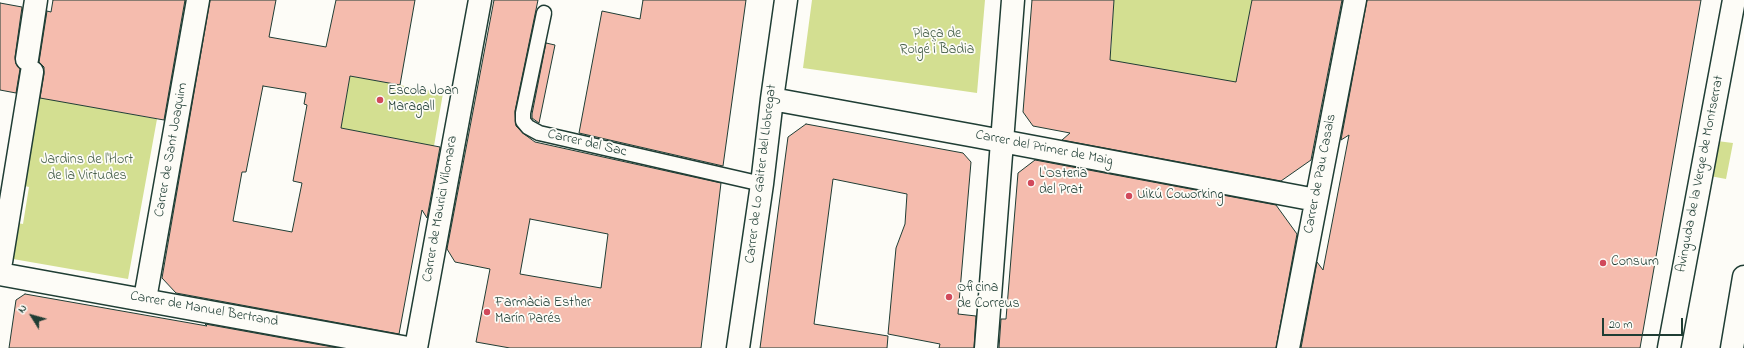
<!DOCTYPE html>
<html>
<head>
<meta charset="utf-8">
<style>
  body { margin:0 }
  #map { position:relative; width:1744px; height:348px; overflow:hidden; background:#fdfcf7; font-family:"Indie Flower",sans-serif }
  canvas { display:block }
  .north { position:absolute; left:12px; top:296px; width:40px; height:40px; -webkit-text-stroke:3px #fdfcf7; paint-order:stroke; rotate:307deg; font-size:11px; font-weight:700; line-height:16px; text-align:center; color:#1f3d34 }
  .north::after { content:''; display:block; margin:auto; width:14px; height:18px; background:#1f3d34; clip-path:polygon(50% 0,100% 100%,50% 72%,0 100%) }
  .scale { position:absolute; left:1602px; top:318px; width:81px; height:18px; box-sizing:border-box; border:2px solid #1f3d34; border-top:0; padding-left:5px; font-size:12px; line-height:14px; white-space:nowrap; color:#1f3d34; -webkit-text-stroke:3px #fdfcf7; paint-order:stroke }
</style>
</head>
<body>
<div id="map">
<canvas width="1744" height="348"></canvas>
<div class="north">N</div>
<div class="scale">20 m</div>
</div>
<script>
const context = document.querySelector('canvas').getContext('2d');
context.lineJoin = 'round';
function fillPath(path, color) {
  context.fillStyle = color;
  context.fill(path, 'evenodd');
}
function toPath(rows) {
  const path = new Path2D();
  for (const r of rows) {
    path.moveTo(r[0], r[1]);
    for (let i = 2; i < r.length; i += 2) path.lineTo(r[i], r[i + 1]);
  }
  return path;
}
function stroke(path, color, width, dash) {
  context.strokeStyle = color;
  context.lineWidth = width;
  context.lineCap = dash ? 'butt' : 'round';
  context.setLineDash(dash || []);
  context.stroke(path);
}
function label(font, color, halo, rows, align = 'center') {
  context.font = font + ' "Indie Flower",sans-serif';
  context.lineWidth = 3.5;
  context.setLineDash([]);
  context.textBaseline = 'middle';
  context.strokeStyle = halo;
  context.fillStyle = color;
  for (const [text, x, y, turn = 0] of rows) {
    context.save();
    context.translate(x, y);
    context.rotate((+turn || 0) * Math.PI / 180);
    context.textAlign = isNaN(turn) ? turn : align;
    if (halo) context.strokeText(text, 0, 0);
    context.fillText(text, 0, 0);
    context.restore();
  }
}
fillPath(toPath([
  [812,0,985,0,977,93,803,68],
  [1114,0,1252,0,1237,83,1108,60,1111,52],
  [350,76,443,93,434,146,341,128],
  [37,97,157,119,128,279,13,259,18,223,23,224,29,187,20,185],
  [1717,141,1733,143,1726,179,1710,176]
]), '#d3df91');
const building = toPath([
  [53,0,185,0,164,120,40,98,44,74,44,67,39,62,47,11,51,12,53,0],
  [210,0,276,0,269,37,326,47,336,0,415,0,400,85,350,76,341,128,440,147,427,218,422,210,399,334,176,293,162,278,210,0],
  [263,86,306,93,304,104,307,105,293,181,302,183,292,232,233,221,242,172,246,172,263,86],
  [494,0,538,0,515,111,516,126,524,134,535,142,721,183,701,348,510,348,476,342,490,269,455,262,447,249,494,0],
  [530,219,608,234,601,288,520,274,530,219],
  [643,0,746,0,723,166,579,133,602,11,640,19,643,0],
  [1032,0,1114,0,1110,60,1236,82,1252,0,1342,0,1311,160,1281,181,1062,140,1070,133,1033,126,1023,112,1032,0],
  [1367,0,1701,0,1640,348,1301,348,1317,262,1323,270,1349,135,1341,140,1367,0],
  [0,3,22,7,15,57,16,64,20,69,16,93,0,90,0,3],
  [546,43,555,45,539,123,532,118,532,114,546,43],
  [806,124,963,153,971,162,958,314,976,316,974,348,939,348,940,344,888,334,896,248,905,224,907,194,833,179,814,324,888,336,887,348,760,348,788,137,806,124],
  [1035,160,1276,205,1297,234,1276,348,999,348,1001,319,1006,319,1018,173,1035,160],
  [25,294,207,326,205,324,338,348,9,348,16,300,25,294]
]);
fillPath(building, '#f5bcae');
stroke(building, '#1f3d34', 1);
const lane = toPath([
  [544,13,523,113,523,121,528,127,539,133,762,184]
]);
const street = toPath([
  [27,59,36,0],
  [772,99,975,136,1316,200],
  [1,262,32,72],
  [0,274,408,348],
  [145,299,198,0],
  [416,348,480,0],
  [738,348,762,184,772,99,786,0],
  [986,348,1013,0],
  [1288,348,1355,0]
]);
const secondary = toPath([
  [1669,348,1734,0],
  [1732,348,1744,277]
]);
stroke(lane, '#1f3d34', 17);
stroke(street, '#1f3d34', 25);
stroke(secondary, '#1f3d34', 25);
stroke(lane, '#fdfcf7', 14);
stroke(street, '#fdfcf7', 22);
stroke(secondary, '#fdfcf7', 22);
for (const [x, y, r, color] of [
  [380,100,4,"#d1495b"],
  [1031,183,4,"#d1495b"],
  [1129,196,4,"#d1495b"],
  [1603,263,4,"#d1495b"],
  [949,297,4,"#d1495b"],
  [487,312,4,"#d1495b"]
]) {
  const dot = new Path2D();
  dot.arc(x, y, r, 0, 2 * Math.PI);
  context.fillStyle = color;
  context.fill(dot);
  stroke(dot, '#fdfcf7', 1.5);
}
label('14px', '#435d47', '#fdfcf7', [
  ["Plaça de",937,35],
  ["Roigé i Badia",937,51],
  ["Jardins de l'Hort",87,161],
  ["de la Virtudes",87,177]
]);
label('14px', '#1f3d34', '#fdfcf7', [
  ["Escola Joan",388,92],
  ["Maragall",388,108],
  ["L'Osteria",1039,175],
  ["del Prat",1039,191],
  ["Uikú Coworking",1137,196],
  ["Consum",1611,263],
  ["Oficina",957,289],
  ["de Correus",957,305],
  ["Farmàcia Esther",495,304],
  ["Marín Parés",495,320]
], 'left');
label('14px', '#1f3d34', '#fdfcf7', [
  ["Carrer del Sac",587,144,13],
  ["Carrer del Primer de Maig",1044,149,11],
  ["Carrer de Sant Joaquim",172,150,-80],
  ["Carrer de Lo Gaiter del Llobregat",762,174,-83],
  ["Carrer de Pau Casals",1321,174,-79],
  ["Avinguda de la Verge de Montserrat",1701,174,-79],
  ["Carrer de Maurici Vilomara",441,209,-80],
  ["Carrer de Manuel Bertrand",204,310,10]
]);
</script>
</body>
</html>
